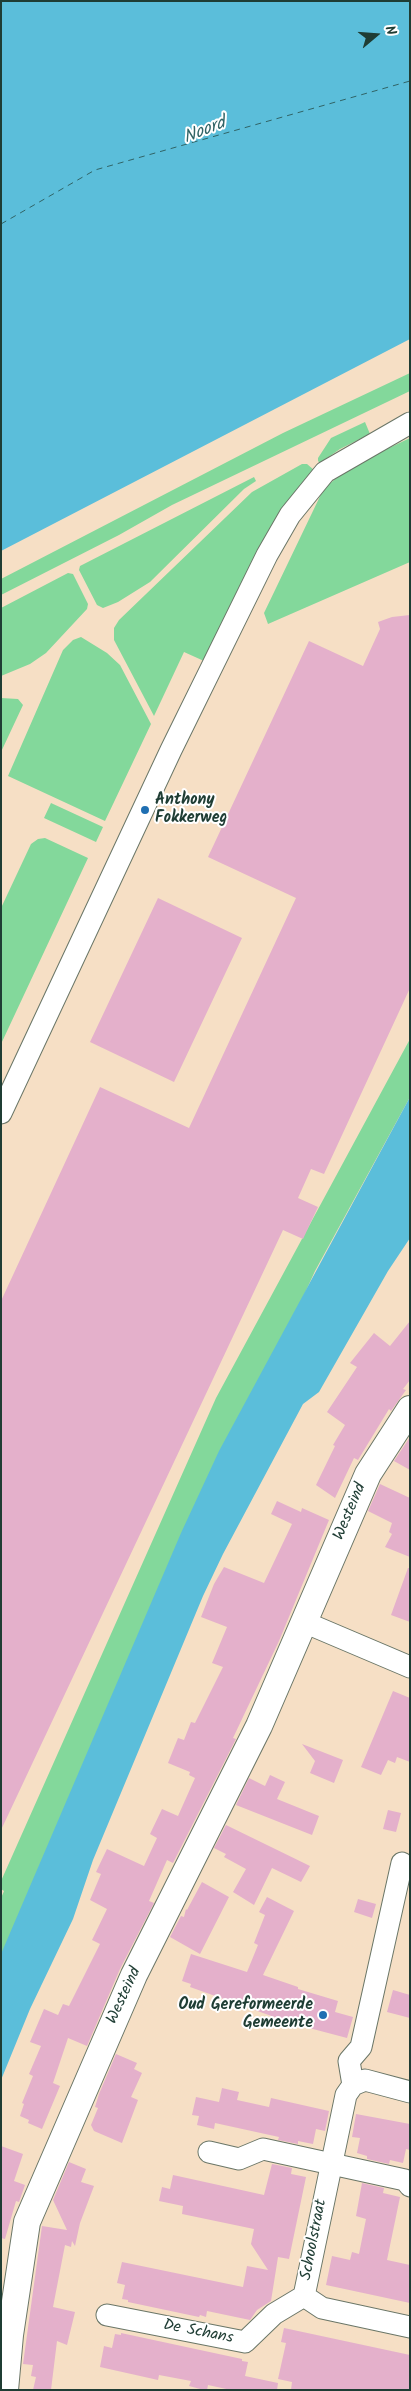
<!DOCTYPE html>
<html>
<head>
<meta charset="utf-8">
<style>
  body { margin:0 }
  #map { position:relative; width:411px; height:2391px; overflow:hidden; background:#f6dfc5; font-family:Kalam,sans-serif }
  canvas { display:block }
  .frame { position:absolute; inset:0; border:2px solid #1f3d34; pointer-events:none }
  .north { position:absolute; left:351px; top:10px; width:50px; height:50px; -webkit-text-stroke:4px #fff; paint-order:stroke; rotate:72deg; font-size:14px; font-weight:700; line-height:20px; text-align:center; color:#1f3d34 }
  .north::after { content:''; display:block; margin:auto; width:18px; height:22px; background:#1f3d34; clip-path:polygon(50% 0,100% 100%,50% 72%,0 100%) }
</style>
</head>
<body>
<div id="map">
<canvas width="411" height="2391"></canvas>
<div class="frame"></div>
<div class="north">N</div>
</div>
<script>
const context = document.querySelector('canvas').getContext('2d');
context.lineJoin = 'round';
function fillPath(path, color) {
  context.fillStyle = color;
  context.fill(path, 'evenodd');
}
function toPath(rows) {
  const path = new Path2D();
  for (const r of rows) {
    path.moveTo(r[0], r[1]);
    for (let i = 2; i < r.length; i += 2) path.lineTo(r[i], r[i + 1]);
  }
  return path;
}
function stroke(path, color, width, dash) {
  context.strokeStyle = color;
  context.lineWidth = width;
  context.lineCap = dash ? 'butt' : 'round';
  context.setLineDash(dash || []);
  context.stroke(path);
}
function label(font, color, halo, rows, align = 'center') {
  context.font = font + ' Kalam,sans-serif';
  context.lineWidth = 4;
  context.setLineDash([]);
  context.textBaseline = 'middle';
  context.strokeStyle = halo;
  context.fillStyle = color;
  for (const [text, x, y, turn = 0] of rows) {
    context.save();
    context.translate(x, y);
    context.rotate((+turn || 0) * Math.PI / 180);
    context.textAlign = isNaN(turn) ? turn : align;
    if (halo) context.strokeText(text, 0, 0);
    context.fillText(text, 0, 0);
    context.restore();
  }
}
fillPath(toPath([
  [410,373,410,391,172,505,119,535,1,595,1,579,283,433],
  [365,422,370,434,340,449,320,463,318,461,318,458,331,438],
  [410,438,410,562,268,624,264,613,324,488,353,465],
  [302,464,307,464,314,470,285,506,268,532,252,561,204,661,184,652,154,716,114,640,114,628,119,620,252,492],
  [254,477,256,481,244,489,150,582,118,602,103,608,97,605,79,570,80,566],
  [68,573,73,574,88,604,87,609,46,653,30,664,1,676,1,608],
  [81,637,107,653,120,665,151,724,105,821,8,776,63,650,73,640],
  [1,698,18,699,23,705,1,752],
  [51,803,103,827,96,842,44,818],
  [45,838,88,858,1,1044,1,908,31,844,38,839],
  [410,1039,410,1097,315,1271,1,1956,1,1898,4,1891,1,1889,1,1881,216,1398]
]), '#83d89b');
fillPath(toPath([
  [1,1,410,1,410,339,1,551],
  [410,1097,410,1238,388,1271,319,1392,303,1404,223,1554,203,1596,93,1860,73,1919,30,2009,1,2080,1,1954,181,1533,219,1451]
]), '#5bbeda');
stroke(toPath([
  [1,224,95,170,410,81]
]), '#316466', 1, [6, 5]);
fillPath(toPath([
  [410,615,410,988,324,1174,311,1169,298,1198,318,1207,303,1239,283,1230,1,1830,1,1301,100,1087,189,1128,296,898,208,857,309,641,363,666,380,629,378,622,392,617],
  [158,898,242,938,174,1082,90,1042],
  [410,1321,410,1380,403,1389,406,1390,391,1411,389,1409,358,1460,354,1458,335,1498,316,1485,335,1446,333,1445,345,1425,327,1412,357,1367,350,1363,374,1333,390,1346],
  [410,1437,410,1470,394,1461],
  [380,1484,410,1498,410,1557,385,1547,392,1534,389,1532,392,1523,368,1511],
  [277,1501,301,1512,302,1508,329,1520,279,1641,233,1738,236,1739,173,1863,167,1860,149,1901,154,1903,120,1969,87,2046,68,2038,53,2083,60,2086,42,2129,28,2123,29,2120,20,2116,24,2104,22,2103,33,2076,29,2074,41,2046,30,2042,44,2009,58,2015,63,2004,69,2006,100,1944,92,1940,107,1909,90,1900,101,1874,96,1872,107,1849,144,1866,157,1838,150,1834,162,1809,178,1816,195,1778,189,1775,190,1772,168,1763,178,1738,184,1740,191,1722,195,1723,223,1667,212,1663,227,1627,201,1617,214,1584,224,1567,264,1583,292,1524,271,1514],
  [408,1568,410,1568,410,1622,391,1615],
  [393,1691,410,1698,410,1762,397,1757,395,1763,388,1760,381,1775,361,1767],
  [302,1744,343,1760,334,1783,310,1773,315,1761],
  [270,1775,285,1782,277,1799,319,1816,312,1835,236,1805,249,1778,265,1786],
  [388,1810,401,1813,396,1832,383,1829],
  [226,1825,310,1866,301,1882,272,1868,254,1905,233,1892,246,1869,224,1857,226,1854,214,1848],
  [202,1882,229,1897,200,1954,170,1937,181,1916,184,1917,186,1909,187,1910],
  [267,1897,294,1911,263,1975,298,1987,298,1989,338,2001,335,2012,353,2017,347,2038,294,2024,190,1987,191,1984,182,1981,191,1954,247,1972,258,1945,254,1943,265,1915,259,1912],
  [358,1899,376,1904,372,1918,354,1912],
  [393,1990,410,1995,410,2018,387,2012],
  [116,2054,137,2063,134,2069,142,2073,131,2097,138,2100,122,2143,94,2131,91,2125,98,2108,95,2107,99,2094],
  [222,2088,239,2092,237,2100,269,2107,271,2098,329,2111,325,2131,316,2129,313,2144,298,2141,298,2144,278,2140,279,2137,215,2123,214,2129,197,2125,199,2116,192,2115,196,2097,219,2102],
  [356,2114,410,2124,410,2150,406,2149,403,2163,390,2160,389,2164,367,2159,367,2156,357,2153,360,2138,352,2137],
  [1,2146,23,2154,14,2181,25,2185,19,2202,16,2201,5,2239,1,2238],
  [69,2162,86,2169,81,2182,94,2186,80,2223,75,2246,72,2241,71,2247,65,2245,53,2307,75,2312,67,2345,57,2341,51,2390,33,2390,36,2377,31,2376,33,2365,23,2364,42,2226,67,2230,53,2200],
  [272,2164,292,2168,291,2174,306,2177,289,2259,278,2257,271,2301,257,2310,250,2320,207,2311,206,2317,200,2315,199,2317,128,2302,128,2300,122,2299,125,2285,117,2283,122,2262,243,2287,247,2266,268,2270,251,2244,254,2229,182,2214,183,2206,159,2201,162,2187,170,2189,173,2175,264,2195],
  [362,2183,384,2188,383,2193,400,2197,387,2260,410,2265,410,2303,326,2285,332,2256,350,2260,352,2252,359,2254,366,2219,356,2216],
  [284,2328,410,2355,410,2390,291,2390,292,2382,278,2379,286,2343,281,2342],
  [121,2333,242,2359,242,2361,248,2362,245,2376,278,2383,277,2390,231,2390,208,2385,207,2390,204,2390,189,2386,191,2381,159,2375,158,2380,100,2367,104,2346,112,2348,115,2334,121,2335]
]), '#e4b0cb');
const minor = toPath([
  [1,1113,171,750,267,555,290,515,325,472,410,423],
  [304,1622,410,1667],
  [353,2085,349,2061,361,2047,402,1863],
  [410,2092,365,2080,353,2085,346,2095,304,2296,322,2308,410,2327],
  [209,2152,239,2159,263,2149,405,2180,410,2186],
  [107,2315,245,2342,274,2314,304,2296]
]);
const tertiary = toPath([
  [5,2390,10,2335,27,2222,134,1975,259,1726,368,1474,410,1409]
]);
stroke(minor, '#6a7667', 23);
stroke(tertiary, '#6a7667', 28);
stroke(minor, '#fff', 21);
stroke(tertiary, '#fff', 26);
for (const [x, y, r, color] of [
  [145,810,5,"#1f6fb2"],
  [323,2015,5,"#1f6fb2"]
]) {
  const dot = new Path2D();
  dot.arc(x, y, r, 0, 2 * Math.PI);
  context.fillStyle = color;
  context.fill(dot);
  stroke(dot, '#fff', 2);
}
label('bold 16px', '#1f3d34', '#fff', [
  ["Anthony",155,801],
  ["Fokkerweg",155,819],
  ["Oud Gereformeerde",313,2006,"right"],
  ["Gemeente",313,2024,"right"]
], 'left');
label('16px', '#1f3d34', '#fff', [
  ["Westeind",351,1512,-67],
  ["Westeind",125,1996,-65],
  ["Schoolstraat",315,2240,-79],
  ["De Schans",198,2333,11]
]);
label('italic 18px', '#316466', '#fff', [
  ["Noord",205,132,-22]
]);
</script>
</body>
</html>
